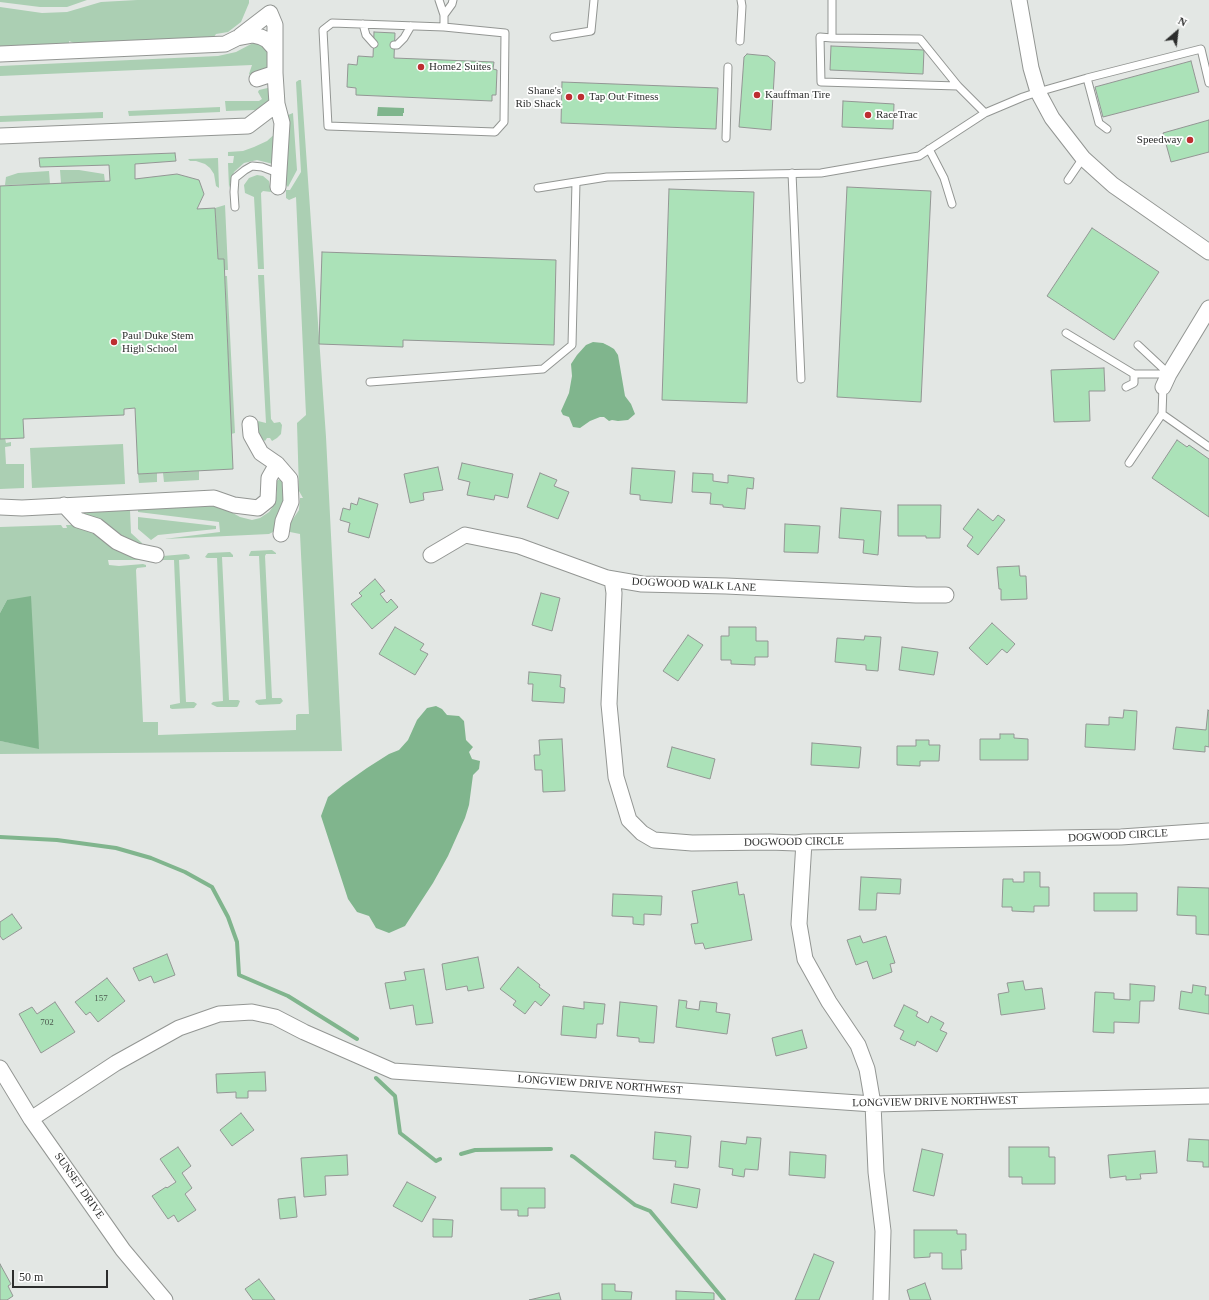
<!DOCTYPE html>
<html>
<head>
<meta charset="utf-8">
<style>
  body { margin:0 }
  #map { position:relative; width:1209px; height:1300px; overflow:hidden; background:#e3e7e4; font-family:"Times New Roman",serif }
  canvas { display:block }
  .north { position:absolute; left:1157px; top:12px; width:40px; height:40px; -webkit-text-stroke:3px #fff; paint-order:stroke; rotate:28deg; font-size:11px; font-weight:700; line-height:16px; text-align:center; color:#2c2d2c }
  .north::after { content:''; display:block; margin:auto; width:14px; height:18px; background:#2c2d2c; clip-path:polygon(50% 0,100% 100%,50% 72%,0 100%) }
  .scale { position:absolute; left:12px; top:1270px; width:96px; height:18px; box-sizing:border-box; border:2px solid #2c2d2c; border-top:0; padding-left:5px; font-size:12px; line-height:14px; white-space:nowrap; color:#2c2d2c; -webkit-text-stroke:3px #fff; paint-order:stroke }
</style>
</head>
<body>
<div id="map">
<canvas width="1209" height="1300"></canvas>
<div class="north">N</div>
<div class="scale">50 m</div>
</div>
<script>
const context = document.querySelector('canvas').getContext('2d');
context.lineJoin = 'round';
function fillPath(path, color) {
  context.fillStyle = color;
  context.fill(path, 'evenodd');
}
function toPath(rows) {
  const path = new Path2D();
  for (const r of rows) {
    path.moveTo(r[0], r[1]);
    for (let i = 2; i < r.length; i += 2) path.lineTo(r[i], r[i + 1]);
  }
  return path;
}
function stroke(path, color, width, dash) {
  context.strokeStyle = color;
  context.lineWidth = width;
  context.lineCap = dash ? 'butt' : 'round';
  context.setLineDash(dash || []);
  context.stroke(path);
}
function label(font, color, halo, rows, align = 'center') {
  context.font = font + ' "Times New Roman",serif';
  context.lineWidth = 3.5;
  context.setLineDash([]);
  context.textBaseline = 'middle';
  context.strokeStyle = halo;
  context.fillStyle = color;
  for (const [text, x, y, turn = 0] of rows) {
    context.save();
    context.translate(x, y);
    context.rotate((+turn || 0) * Math.PI / 180);
    context.textAlign = isNaN(turn) ? turn : align;
    if (halo) context.strokeText(text, 0, 0);
    context.fillText(text, 0, 0);
    context.restore();
  }
}
fillPath(toPath([
  [0,0,87,0,67,7,40,7,0,2],
  [137,0,249,0,249,3,241,22,228,32,216,34,214,37,77,44,69,41,69,44,0,47,0,7,42,13,67,12,101,2],
  [253,43,261,43,267,46,270,56,267,70,251,76,249,74,252,65,0,76,0,66,218,56,236,52],
  [299,80,301,80,326,437,342,751,0,754,0,741,39,748,7,600,0,613,0,527,61,525,63,528,67,528,66,525,74,525,84,527,140,559,140,560,108,560,109,565,119,566,143,564,146,565,146,567,137,568,136,570,143,722,158,722,158,735,296,730,296,715,298,714,309,714,300,534,290,532,290,527,291,522,299,510,300,498,303,498,299,491,297,423,306,415,296,197,289,200,286,198,286,190,290,190,301,172,296,82],
  [272,87,272,98,262,108,255,110,226,111,225,101,259,101,262,99,258,92,259,90],
  [220,107,220,112,129,116,128,111],
  [103,112,103,118,0,122,0,116],
  [293,113,297,170,288,187,286,185,284,164,288,115],
  [278,131,273,164,257,160,244,163,234,172,229,188,228,163,233,163,234,156,228,156,228,152,243,151,254,147,267,141],
  [218,158,219,188,216,186,214,174,210,168,205,164,196,161,190,161,188,159],
  [60,170,79,170,104,174,105,182,61,183],
  [49,171,50,184,5,185,6,177,18,173],
  [257,175,263,176,269,181,271,192,263,191,261,193,264,269,258,269,254,197,245,193,244,185,249,178],
  [225,205,228,270,224,270,218,259,215,208],
  [258,275,264,275,271,419,274,423,280,422,282,425,281,434,277,438,272,441,270,438,267,438,265,441,259,437,256,422,258,421,266,423],
  [225,276,227,276,235,433,231,434],
  [5,438,6,443,11,442,11,446,5,447,6,464,24,464,24,488,0,489,0,439],
  [123,444,125,484,32,488,30,448],
  [199,471,199,480,164,482,163,473],
  [157,473,157,482,139,483,138,474],
  [282,479,285,482,285,504,277,517,276,528,273,532,269,534,164,539,220,532,219,522,138,512,138,509,214,505,231,512,240,517,252,520,260,518,269,512,275,504,277,492,276,482,278,480],
  [130,510,131,533,142,543,142,545,135,546,83,515,84,512],
  [138,517,216,526,216,529,158,535,151,540,138,529],
  [272,550,276,553,276,554,266,554,265,556,272,698,281,698,283,701,280,704,259,705,255,702,256,700,266,699,259,556,249,556,249,555,251,551],
  [230,552,233,555,233,557,222,557,229,700,238,700,240,701,238,706,237,707,217,707,211,704,213,702,223,701,217,558,207,558,205,557,208,553],
  [186,554,189,555,190,558,189,559,179,560,186,702,194,702,197,704,194,708,172,709,170,708,170,705,180,703,174,560,163,560,162,558,163,556]
]), '#abcfb3');
fillPath(toPath([
  [378,107,404,108,404,113,403,113,403,116,377,116],
  [593,342,603,343,609,346,614,349,618,355,625,396,631,404,635,414,628,420,618,421,612,420,609,421,604,417,600,417,590,421,580,428,573,427,569,417,563,415,561,411,569,393,572,376,571,364,577,355,586,345],
  [31,596,38,727,39,749,0,741,0,613,7,600],
  [436,706,442,709,447,715,459,716,464,721,466,740,473,747,469,752,472,759,480,761,479,769,473,775,469,805,465,818,448,856,433,883,405,926,389,933,376,928,369,916,357,912,348,899,321,816,328,797,343,785,367,768,389,754,399,750,408,740,417,720,427,708]
]), '#80b58d');
stroke(toPath([
  [0,837,57,840,116,848,151,858,185,872,212,887,228,917,237,942,239,975,288,996,357,1039],
  [376,1078,395,1096,400,1133,436,1161,440,1159],
  [461,1154,475,1150,551,1149],
  [572,1156,574,1157,635,1205,650,1211,724,1300]
]), '#80b58d', 4);
const building = toPath([
  [374,32,395,33,394,58,494,62,493,69,497,70,496,95,492,95,492,101,356,95,356,88,347,87,348,64,357,65,358,56,373,57,374,32],
  [831,46,924,50,923,74,830,70,831,46],
  [747,54,768,56,775,62,771,130,739,127,744,57,747,54],
  [1191,61,1199,92,1103,117,1095,87,1191,61],
  [562,82,718,88,716,129,561,123,562,82],
  [843,101,894,104,893,129,842,127,843,101],
  [1209,120,1209,152,1171,162,1163,133,1209,120],
  [175,153,176,161,135,164,135,179,177,174,199,180,204,194,197,209,215,208,218,259,224,259,233,469,138,474,135,408,124,409,124,415,23,419,24,438,0,439,0,186,110,181,109,165,40,167,39,158,175,153],
  [847,187,931,191,921,402,837,397,847,187],
  [669,189,754,192,747,403,662,400,669,189],
  [1092,228,1159,272,1114,340,1047,296,1092,228],
  [322,252,556,260,554,345,403,340,403,347,319,344,322,252],
  [1104,368,1105,391,1089,391,1090,421,1054,422,1051,370,1104,368],
  [1177,440,1187,447,1189,445,1209,459,1209,517,1152,478,1177,440],
  [462,463,513,474,508,498,495,495,494,500,467,495,470,482,458,479,462,463],
  [438,467,443,490,423,493,424,500,410,503,404,474,438,467],
  [632,468,675,471,672,503,640,500,640,495,630,494,632,468],
  [540,473,557,480,554,486,569,492,558,519,527,507,540,473],
  [693,473,713,474,713,481,728,483,728,475,754,478,753,489,747,488,745,509,723,507,723,505,710,504,711,493,692,492,693,473],
  [359,498,378,504,369,538,348,532,350,523,340,520,343,508,350,510,351,503,357,505,359,498],
  [898,505,941,505,940,538,926,538,926,536,898,536,898,505],
  [841,508,881,511,878,555,863,553,864,540,839,538,841,508],
  [978,509,993,521,998,515,1005,520,978,555,967,546,973,537,963,529,978,509],
  [785,524,820,526,818,553,784,552,785,524],
  [1019,566,1020,576,1026,576,1027,599,1001,600,1001,589,999,589,997,567,1019,566],
  [375,579,385,591,380,594,387,603,391,599,398,607,372,629,351,604,362,596,359,593,375,579],
  [541,593,560,598,552,631,532,625,541,593],
  [992,623,1015,644,1007,653,1002,649,987,665,969,648,992,623],
  [395,627,424,644,420,650,428,654,415,675,379,654,395,627],
  [729,627,756,627,756,641,768,641,768,657,755,657,755,665,731,664,731,660,721,660,721,636,729,636,729,627],
  [688,635,703,645,678,681,663,671,688,635],
  [865,636,881,637,878,671,866,670,866,665,835,662,837,638,864,640,865,636],
  [902,647,938,652,934,675,899,670,902,647],
  [529,672,561,675,560,687,565,688,564,703,532,701,533,684,528,684,529,672],
  [1124,710,1137,711,1135,750,1085,747,1086,724,1109,725,1109,717,1123,718,1124,710],
  [1208,710,1209,711,1209,747,1205,746,1205,752,1173,749,1176,727,1206,730,1208,710],
  [1000,734,1014,734,1014,738,1028,739,1028,760,980,760,980,739,1000,739,1000,734],
  [562,739,565,791,543,792,542,770,535,770,534,755,540,755,539,740,562,739],
  [916,740,929,740,929,745,940,745,939,761,920,761,920,766,897,765,897,746,916,746,916,740],
  [812,743,861,747,859,768,811,765,812,743],
  [672,747,715,759,710,779,667,767,672,747],
  [1024,872,1040,872,1040,887,1049,887,1049,906,1034,906,1034,912,1012,911,1012,907,1002,907,1003,879,1013,879,1013,882,1024,882,1024,872],
  [861,877,901,879,900,894,877,893,876,910,859,910,861,877],
  [737,882,739,895,744,894,752,940,705,949,703,943,695,944,691,924,698,923,692,891,737,882],
  [1178,887,1209,888,1209,935,1196,934,1196,916,1177,915,1178,887],
  [1094,893,1137,893,1137,911,1094,911,1094,893],
  [613,894,662,896,661,915,644,914,644,925,633,924,633,917,612,916,613,894],
  [12,914,22,928,3,940,0,936,0,922,12,914],
  [860,936,863,943,886,936,895,963,890,964,892,972,873,979,867,961,856,965,847,940,860,936],
  [167,954,175,975,154,983,151,976,139,981,133,968,167,954],
  [478,957,484,988,468,991,467,986,446,990,442,964,478,957],
  [518,967,540,985,539,987,550,995,541,1006,535,1001,525,1014,513,1005,516,1001,500,989,518,967],
  [424,969,433,1023,416,1025,413,1005,390,1009,385,983,406,980,404,972,424,969],
  [107,978,125,1001,98,1022,90,1012,86,1015,75,1002,107,978],
  [1023,981,1025,990,1042,988,1045,1009,1001,1015,998,994,1009,992,1007,983,1023,981],
  [1130,984,1155,986,1154,1001,1140,1001,1139,1023,1114,1022,1114,1033,1093,1032,1095,992,1114,993,1114,999,1130,1000,1130,984],
  [1193,985,1206,987,1205,995,1209,995,1209,1014,1179,1009,1181,991,1192,993,1193,985],
  [679,1000,687,1001,686,1008,699,1010,700,1001,717,1003,716,1012,730,1014,727,1034,676,1027,679,1000],
  [55,1002,75,1032,41,1053,19,1014,32,1007,37,1014,55,1002],
  [584,1002,605,1004,603,1024,597,1024,596,1038,561,1035,563,1006,584,1009,584,1002],
  [620,1002,657,1006,654,1043,639,1042,639,1038,617,1036,620,1002],
  [904,1005,918,1012,916,1016,928,1023,931,1016,944,1023,940,1030,947,1033,937,1052,917,1041,915,1046,900,1039,904,1031,894,1026,904,1005],
  [802,1030,807,1048,776,1056,772,1038,802,1030],
  [265,1072,266,1091,248,1091,248,1098,236,1098,236,1092,217,1093,216,1074,265,1072],
  [241,1113,254,1130,232,1146,220,1130,241,1113],
  [655,1132,691,1136,688,1168,675,1167,676,1161,653,1159,655,1132],
  [747,1137,761,1138,758,1170,745,1169,744,1177,732,1175,733,1169,719,1167,721,1141,746,1144,747,1137],
  [1189,1139,1209,1140,1209,1167,1203,1167,1203,1162,1187,1161,1189,1139],
  [178,1147,191,1166,182,1173,192,1188,185,1194,196,1210,178,1222,174,1215,168,1219,152,1196,166,1187,167,1188,176,1182,160,1159,178,1147],
  [1009,1147,1049,1147,1049,1157,1055,1157,1055,1184,1022,1184,1022,1177,1009,1177,1009,1147],
  [922,1149,943,1154,934,1196,913,1191,922,1149],
  [1155,1151,1157,1173,1140,1174,1141,1179,1126,1180,1126,1176,1110,1178,1108,1155,1155,1151],
  [790,1152,826,1155,825,1178,789,1175,790,1152],
  [347,1155,348,1175,325,1176,326,1195,304,1197,301,1158,347,1155],
  [407,1182,436,1197,422,1222,393,1206,407,1182],
  [674,1184,700,1189,697,1208,671,1203,674,1184],
  [501,1188,545,1188,545,1208,528,1208,528,1216,518,1216,518,1210,501,1210,501,1188],
  [295,1197,297,1217,280,1219,278,1199,295,1197],
  [433,1219,453,1220,452,1237,433,1237,433,1219],
  [914,1230,957,1230,957,1234,966,1234,966,1250,961,1250,962,1269,942,1269,942,1253,930,1253,930,1257,914,1258,914,1230],
  [814,1254,834,1262,819,1300,795,1300,814,1254],
  [0,1264,11,1284,8,1286,13,1296,7,1300,0,1300,0,1264],
  [259,1279,275,1300,253,1300,245,1289,259,1279],
  [925,1283,931,1300,910,1300,907,1290,925,1283],
  [602,1284,615,1284,615,1291,632,1292,631,1300,602,1300,602,1284],
  [676,1291,714,1293,714,1300,676,1300,676,1291],
  [559,1293,561,1300,529,1300,559,1293]
]);
fillPath(building, '#abe2b8');
stroke(building, '#939694', 1);
const service = toPath([
  [439,0,444,15,444,27,505,33,504,122,495,132,328,126,323,30,332,23,444,27],
  [832,0,832,38,920,39,958,86,985,113,1023,97,1038,92,1087,78,1201,49,1209,83],
  [444,15,452,4,453,0],
  [363,24,366,35,374,44],
  [554,37,591,31,594,0],
  [832,38,820,37,821,82,958,86],
  [740,41,742,6,741,0],
  [394,45,397,45,404,38,411,26],
  [1087,78,1099,123,1107,129],
  [726,138,728,67],
  [929,149,944,178,952,204],
  [792,173,801,379],
  [1068,180,1083,158],
  [538,188,607,177,821,173,919,156,985,113],
  [235,207,234,192,235,178,245,170,252,166,262,167,278,173],
  [1066,333,1134,374,1169,374],
  [1138,345,1169,374],
  [370,382,543,369,572,345,576,182],
  [1126,387,1134,383,1134,374],
  [1162,414,1209,447],
  [1129,463,1162,414,1163,387]
]);
const minor = toPath([
  [1019,0,1031,68,1038,92,1052,118,1083,158,1113,185,1209,252],
  [240,36,270,13,275,25,275,73,277,104,282,123,278,187],
  [0,54,225,44,237,38,253,35,261,37,267,40,275,49],
  [257,79,275,73],
  [0,136,248,126,277,104],
  [1163,387,1169,374,1209,308],
  [250,424,251,435,261,453,277,464,290,479,291,502,283,521,281,534],
  [64,505,78,520,97,526,117,542,137,551,156,555],
  [0,507,22,508,214,498,234,505,258,508,268,500,269,478,277,464],
  [431,555,465,535,519,546,607,578,642,584,726,586,916,595,946,595],
  [612,579,614,593,609,704,616,777,629,820,642,833,654,840,692,843,770,842,796,843,804,842,1121,837,1209,831],
  [804,842,799,924,805,959,829,1002,858,1045,867,1069,873,1104,876,1172,883,1231,881,1300],
  [0,1068,31,1119,123,1250,165,1300],
  [31,1119,116,1063,179,1028,219,1014,252,1012,275,1017,304,1032,393,1071,873,1104,1209,1096]
]);
stroke(service, '#939693', 9);
stroke(minor, '#939693', 17);
stroke(service, '#fff', 7);
stroke(minor, '#fff', 15);
for (const [x, y, r, color] of [
  [421,67,4,"#bd2e31"],
  [757,95,4,"#bd2e31"],
  [569,97,4,"#bd2e31"],
  [581,97,4,"#bd2e31"],
  [868,115,4,"#bd2e31"],
  [1190,140,4,"#bd2e31"],
  [114,342,4,"#bd2e31"]
]) {
  const dot = new Path2D();
  dot.arc(x, y, r, 0, 2 * Math.PI);
  context.fillStyle = color;
  context.fill(dot);
  stroke(dot, '#fff', 1.5);
}
label('9px', '#4c5a4f', null, [
  ["157",101,999],
  ["702",47,1023]
]);
label('11px', '#2c2d2c', '#fff', [
  ["Home2 Suites",429,67],
  ["Shane's",561,91,"right"],
  ["Rib Shack",561,104,"right"],
  ["Kauffman Tire",765,95],
  ["Tap Out Fitness",589,97],
  ["RaceTrac",876,115],
  ["Speedway",1182,140,"right"],
  ["Paul Duke Stem",122,336],
  ["High School",122,349]
], 'left');
label('11px', '#2c2d2c', '#fff', [
  ["DOGWOOD WALK LANE",694,585,3],
  ["DOGWOOD CIRCLE",1118,836,-3],
  ["DOGWOOD CIRCLE",794,842,-1],
  ["LONGVIEW DRIVE NORTHWEST",600,1085,4],
  ["LONGVIEW DRIVE NORTHWEST",935,1102,-1],
  ["SUNSET DRIVE",79,1186,55]
]);
</script>
</body>
</html>
